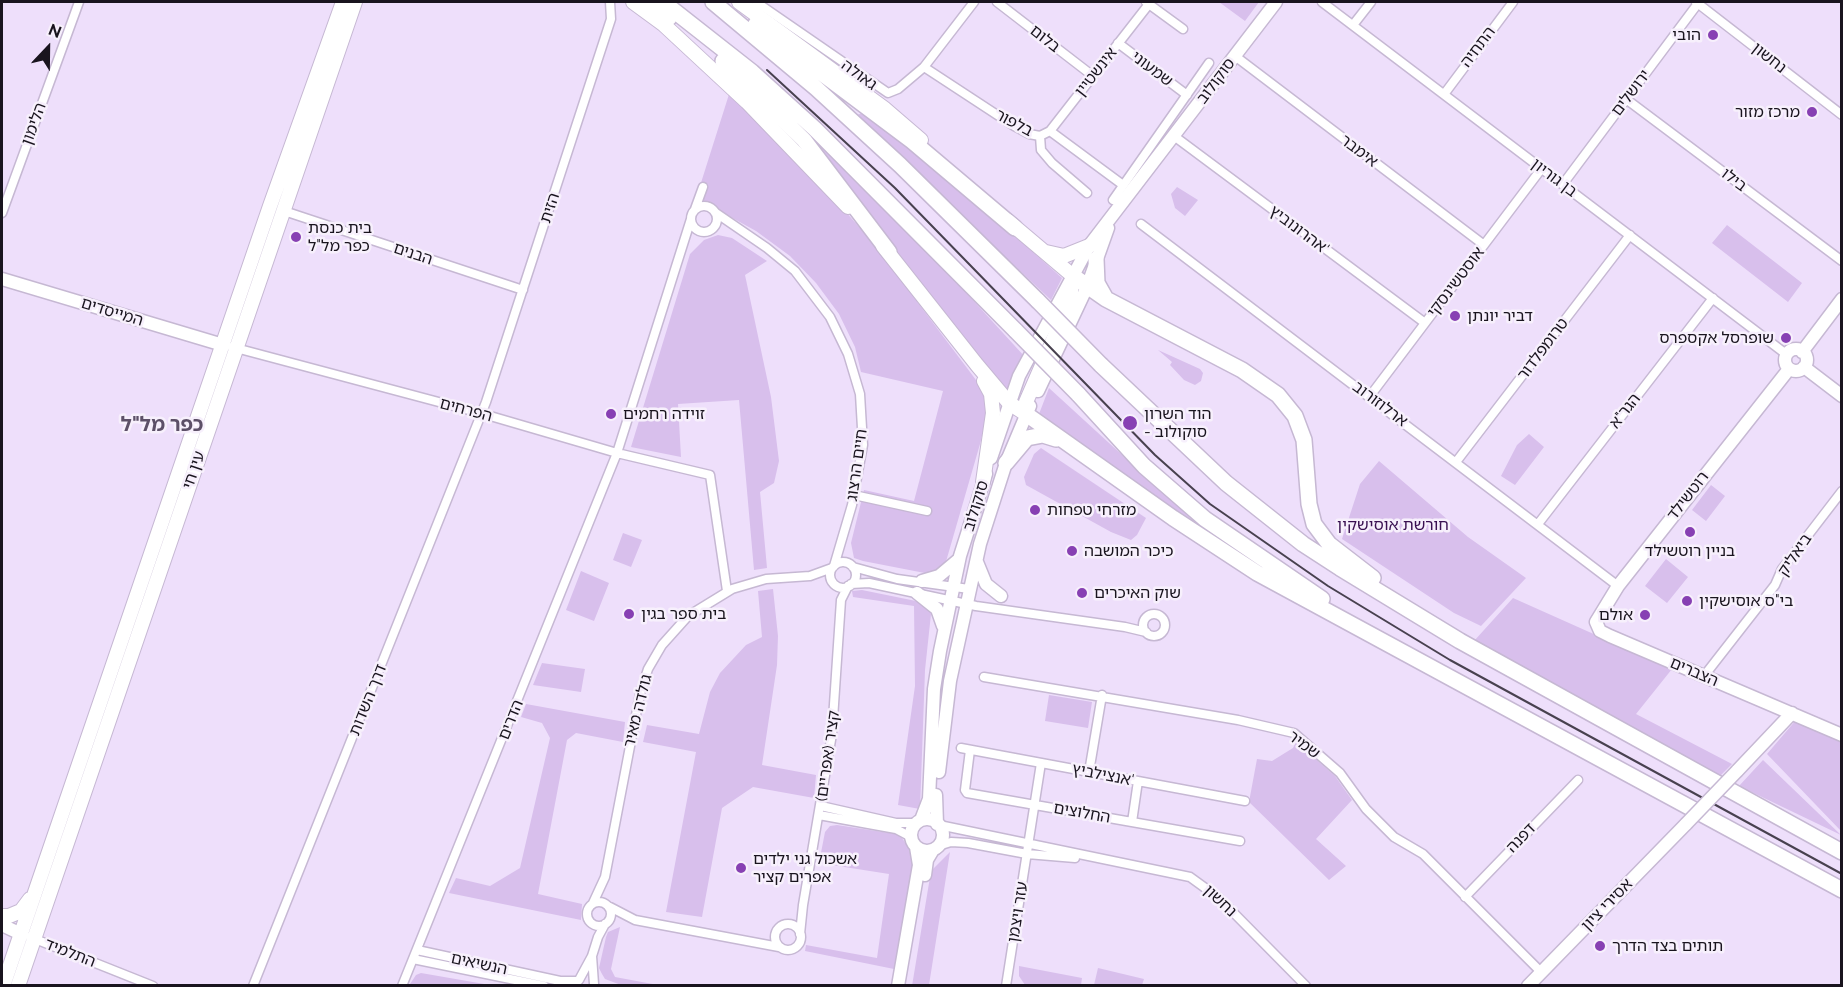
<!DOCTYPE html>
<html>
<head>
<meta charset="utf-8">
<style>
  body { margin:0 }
  #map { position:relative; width:1843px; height:987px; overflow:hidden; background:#eedffb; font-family:Raleway,sans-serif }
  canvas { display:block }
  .frame { position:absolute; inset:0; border:3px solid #19141e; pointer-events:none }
  .north { position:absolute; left:18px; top:18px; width:60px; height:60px; -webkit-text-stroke:4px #f7f0fc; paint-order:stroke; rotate:22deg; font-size:16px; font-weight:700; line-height:24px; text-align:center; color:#19141e }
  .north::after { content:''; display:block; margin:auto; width:21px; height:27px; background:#19141e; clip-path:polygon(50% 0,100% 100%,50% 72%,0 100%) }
</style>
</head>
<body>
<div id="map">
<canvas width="1843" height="987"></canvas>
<div class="frame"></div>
<div class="north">N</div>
</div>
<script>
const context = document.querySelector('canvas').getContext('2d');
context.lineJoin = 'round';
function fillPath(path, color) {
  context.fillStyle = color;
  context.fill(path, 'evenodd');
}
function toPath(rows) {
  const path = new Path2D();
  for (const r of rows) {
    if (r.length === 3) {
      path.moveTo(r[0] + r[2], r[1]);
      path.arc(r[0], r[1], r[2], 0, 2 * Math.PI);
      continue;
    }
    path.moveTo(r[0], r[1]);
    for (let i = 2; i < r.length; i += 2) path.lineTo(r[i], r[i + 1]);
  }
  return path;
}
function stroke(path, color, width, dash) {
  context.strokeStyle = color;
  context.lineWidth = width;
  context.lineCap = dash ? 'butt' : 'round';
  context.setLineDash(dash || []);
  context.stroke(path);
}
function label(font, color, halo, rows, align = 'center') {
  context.font = font + ' Raleway,"Noto Sans Hebrew",sans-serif';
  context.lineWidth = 5;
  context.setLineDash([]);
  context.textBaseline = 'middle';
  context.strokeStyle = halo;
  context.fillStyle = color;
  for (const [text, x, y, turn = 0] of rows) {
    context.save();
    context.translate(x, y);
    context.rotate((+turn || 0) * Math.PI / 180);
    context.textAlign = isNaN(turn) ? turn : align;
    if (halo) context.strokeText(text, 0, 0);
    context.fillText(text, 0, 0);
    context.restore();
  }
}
fillPath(toPath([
  [1219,2,1259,2,1245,21],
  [731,88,784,141,873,243,976,380,986,398,987,415,980,444,945,565,935,575,863,561,854,558,851,543,864,490,914,501,943,391,861,372,855,347,839,314,816,283,790,256,756,231,707,204,693,208],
  [864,112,948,176,1062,278,1051,300,855,116],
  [804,125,907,228,1025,357,1009,393,981,365,799,128],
  [1177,187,1198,200,1185,216,1175,208,1171,194],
  [1727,225,1802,283,1788,302,1712,243],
  [718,235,732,238,767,261,745,275,771,397,779,461,774,483,760,492,767,568,754,570,739,400,678,404,681,457,631,447,690,254,704,240],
  [1158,350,1200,369,1203,373,1201,381,1195,385,1184,380,1170,365,1172,362],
  [1049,388,1203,529,1039,414],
  [1529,434,1544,447,1515,485,1501,476,1517,445],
  [1041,448,1146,518,1137,535,1131,540,1111,532,1026,485,1024,477,1034,454],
  [1379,461,1468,537,1526,578,1481,626,1454,613,1342,539,1360,484],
  [1711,485,1725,496,1706,521,1692,510],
  [623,533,642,540,631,567,613,560],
  [1666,559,1688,577,1667,603,1645,586],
  [581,571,609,583,594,621,566,610],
  [773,589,778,636,777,665,762,765,816,775,814,798,753,787,722,808,702,917,666,912,696,752,643,742,647,725,699,734,710,692,720,673,746,645,762,637,758,591],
  [862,590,916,601,928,607,931,614,925,670,920,809,898,805,915,686,914,606,853,597,852,591],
  [1513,598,1672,669,1636,714,1732,764,1720,776,1474,641],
  [542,663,585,669,581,692,533,685],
  [1049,695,1092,702,1088,728,1045,721],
  [526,704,625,722,623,742,576,733,567,740,538,894,582,904,581,920,449,893,456,878,490,886,520,868,550,738,542,723,521,717],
  [1796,720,1841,739,1841,831,1767,754],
  [1296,742,1335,776,1352,800,1316,839,1346,866,1329,880,1249,802,1257,759,1272,761,1293,748],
  [1763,760,1841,835,1739,786],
  [837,825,896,834,902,838,911,851,914,861,894,969,805,951,806,945,877,958,889,874,819,863,825,832,830,826],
  [950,852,929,985,912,986,931,871],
  [620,927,611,969,615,977,658,985,621,985,605,979,602,974,599,968,606,937,608,932],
  [1019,966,1082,978,1081,985,1025,985,1019,976],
  [1098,968,1144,979,1142,985,1094,985],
  [421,973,490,985,410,984,416,975]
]), '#d8bfec');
const street = toPath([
  [756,2,888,93,898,89,924,67,974,2],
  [997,2,1093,76],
  [1146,2,1183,29],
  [1322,2,1786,354],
  [1696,2,1842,115],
  [1353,25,1371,2],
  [1118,43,1187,95],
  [1235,56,1484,245],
  [924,67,1014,126,1029,134,1040,136,1041,150,1052,163,1087,193],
  [1445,93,1513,2],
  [1626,99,1842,261],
  [1050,131,1123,185],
  [1040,136,1050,131,1149,4],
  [1174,136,1425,323],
  [1563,184,1699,2],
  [1113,200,1209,63],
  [704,219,13],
  [695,209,703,187],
  [281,210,523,290],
  [2,213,79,2],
  [716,213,767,248,795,271,830,317,848,354,860,394,863,445,852,505,834,566],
  [1141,224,1618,586],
  [232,347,480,413,617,453,710,475,727,591],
  [1370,396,1542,168],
  [1456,462,1630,235],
  [854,495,927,511],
  [1538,524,1713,298],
  [843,575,13],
  [853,567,897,579,969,589],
  [851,584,869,583,976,606,1125,627,1146,632],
  [1154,625,11],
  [1704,676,1775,585,1782,569,1842,491],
  [984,677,1238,720,1294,733,1340,773,1366,809,1394,837,1423,854,1541,972],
  [961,748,1245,801],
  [970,750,965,790,967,793,1240,841],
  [1089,772,1102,695],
  [821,806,896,823,917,823],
  [819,815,896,829,911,837],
  [1132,822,1138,781],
  [939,825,1190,877,1219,898,1306,986],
  [938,846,951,842,968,843,1027,854,1075,858],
  [1465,897,1578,780],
  [599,914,12],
  [593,903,605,877,640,694,648,669,662,645,688,616,732,589,766,579,810,576,832,568],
  [610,907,635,920,779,947],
  [788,937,13],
  [800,934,803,905,832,734,841,600,848,586],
  [30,937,153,986],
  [417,950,560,981,577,981],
  [592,956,598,937,605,924],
  [413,959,544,986],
  [579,980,592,956,594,984],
  [253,986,486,402,611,19,610,2],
  [402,986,617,453,691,219],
  [1006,986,1041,763]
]);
const secondary = toPath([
  [2,279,223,345],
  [1796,360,11],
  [1802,352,1842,299],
  [1804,367,1842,396],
  [1789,369,1618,586,1596,622,1600,631,1610,636,1842,735],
  [1038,391,1087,287,1108,228],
  [991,458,1019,376,1089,246,1276,2],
  [977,562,986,584,1001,596],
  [922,581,939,576,958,560],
  [917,593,937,609,943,626],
  [1737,771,1792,713],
  [939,772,950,681,980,544,1006,463,1030,406],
  [936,795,937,824],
  [927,835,16],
  [921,820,929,799,934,689,940,651,960,556,986,474],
  [925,875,927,860,933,850],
  [2,925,21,934],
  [898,986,919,865,916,847],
  [1528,986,1686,824]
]);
const primary = toPath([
  [633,2,663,24,747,102,848,207],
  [739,2,885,109,921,140],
  [1008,221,1073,276,1070,301,1026,402,1026,414],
  [883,246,977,365,1009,403,1026,414],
  [1046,252,1064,256,1089,246],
  [983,482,993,413,991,394,984,381],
  [2,916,9,916,21,911,30,899],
  [3,986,270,206,343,2],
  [18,986,355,2]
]);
const highway = toPath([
  [648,2,669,18],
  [663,2,752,72,815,129,1016,331],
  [713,2,816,88,900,165,1038,301],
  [756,24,912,141,1015,228],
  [723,61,804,140,889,252],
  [1096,259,1097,283,1106,299],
  [1073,276,1106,299,1242,370,1278,395,1295,416,1304,440,1309,504,1314,524,1329,544,1373,578],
  [1101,365,1226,483,1303,544,1340,568,1460,641,1842,852],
  [1078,394,1144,466,1205,519,1322,599],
  [1026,414,1173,518,1257,573,1842,890],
  [1006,463,1027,438,1043,435,1056,439]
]);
stroke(street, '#c6b8d3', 11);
stroke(secondary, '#c6b8d3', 15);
stroke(primary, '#c6b8d3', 16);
stroke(highway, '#c6b8d3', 18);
stroke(street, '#fff', 8);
stroke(secondary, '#fff', 12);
stroke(primary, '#fff', 14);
stroke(highway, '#fff', 15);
stroke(toPath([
  [767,70,895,188,1155,455,1210,504,1328,586,1450,660,1842,874]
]), '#48414f', 2);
const secondaryBridge = toPath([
  [1686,824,1737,771]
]);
const highwayBridge = toPath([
  [1038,301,1101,365],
  [1016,331,1078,394]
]);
stroke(secondaryBridge, '#c6b8d3', 15, []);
stroke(highwayBridge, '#c6b8d3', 18, []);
stroke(secondaryBridge, '#fff', 12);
stroke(highwayBridge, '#fff', 15);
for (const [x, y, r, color] of [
  [1713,35,6,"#8740b3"],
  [1812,112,6,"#8740b3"],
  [296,237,6,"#8740b3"],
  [1455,316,6,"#8740b3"],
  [1786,338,6,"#8740b3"],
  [611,414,6,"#8740b3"],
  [1130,423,8,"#8740b3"],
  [1035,510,6,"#8740b3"],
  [1690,532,6,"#8740b3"],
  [1072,551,6,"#8740b3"],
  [1082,593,6,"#8740b3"],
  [1687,601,6,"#8740b3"],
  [629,614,6,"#8740b3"],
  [1645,615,6,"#8740b3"],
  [741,868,6,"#8740b3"],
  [1600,946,6,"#8740b3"]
]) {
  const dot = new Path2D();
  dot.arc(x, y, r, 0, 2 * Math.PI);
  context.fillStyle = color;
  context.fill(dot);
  stroke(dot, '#f7f0fc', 2);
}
label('16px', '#19141e', '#f7f0fc', [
  ["הובי",1701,35,"right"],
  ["מרכז מזור",1800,112,"right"],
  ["בית כנסת",308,228],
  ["כפר מל\"ל",308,246],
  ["דביר יונתן",1467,316],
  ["שופרסל אקספרס",1774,338,"right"],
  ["זוידה רחמים",623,414],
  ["הוד השרון",1144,414],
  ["- סוקולוב",1144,432],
  ["מזרחי טפחות",1047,510],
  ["כיכר המושבה",1084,551],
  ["בניין רוטשילד",1690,551,"center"],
  ["שוק האיכרים",1094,593],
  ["בי\"ס אוסישקין",1699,601],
  ["בית ספר בגין",641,614],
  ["אולם",1633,615,"right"],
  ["אשכול גני ילדים",753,859],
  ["אפרים קציר",753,877],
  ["תותים בצד הדרך",1612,946]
], 'left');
label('16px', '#19141e', '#f7f0fc', [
  ["בלום",1045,39,38],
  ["התחיה",1478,47,-53],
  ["נחשון",1769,58,38],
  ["שמעוני",1152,69,37],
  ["אינשטיין",1096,72,-52],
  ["גאולה",859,75,36],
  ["סוקולוב",1216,81,-53],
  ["ירושלים",1631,93,-53],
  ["בלפור",1014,123,28],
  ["הלימון",34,124,-70],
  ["אימבר",1359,151,37],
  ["בן גוריון",1554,178,37],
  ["בילו",1734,180,37],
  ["הזית",550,208,-72],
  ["אהרונוביץ'",1299,230,37],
  ["הבנים",413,254,18],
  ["אוסטשינסקי",1456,282,-53],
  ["המייסדים",112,312,17],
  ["טרומפלדור",1543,349,-53],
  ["ארלוזורוב",1380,404,37],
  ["הפרחים",466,410,15],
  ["הגר\"א",1625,411,-52],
  ["חיים הרצוג",857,465,-82],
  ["עין חי",194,470,-71],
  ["רוטשילד",1688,496,-52],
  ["סוקולוב",976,506,-73],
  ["ביאליק",1795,555,-56],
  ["הצברים",1694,672,23],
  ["דרך השדות",368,700,-68],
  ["גולדה מאיר",638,711,-76],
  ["הדרים",511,720,-68],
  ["שמיר",1304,745,37],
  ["קציר (אפריים)",828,756,-82],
  ["אנצילביץ'",1103,775,11],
  ["החלוצים",1082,813,10],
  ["דפנה",1521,838,-46],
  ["נחשון",1220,901,43],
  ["אסירי ציון",1607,905,-46],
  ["עזר ויצמן",1018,912,-81],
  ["התלמיד",70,953,21],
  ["הנשיאים",479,964,12]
]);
label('16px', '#3a1152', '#f7f0fc', [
  ["חורשת אוסישקין",1393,525]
]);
label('bold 20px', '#5d5068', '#f7f0fc', [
  ["כפר מל\"ל",162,425]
]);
</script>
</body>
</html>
